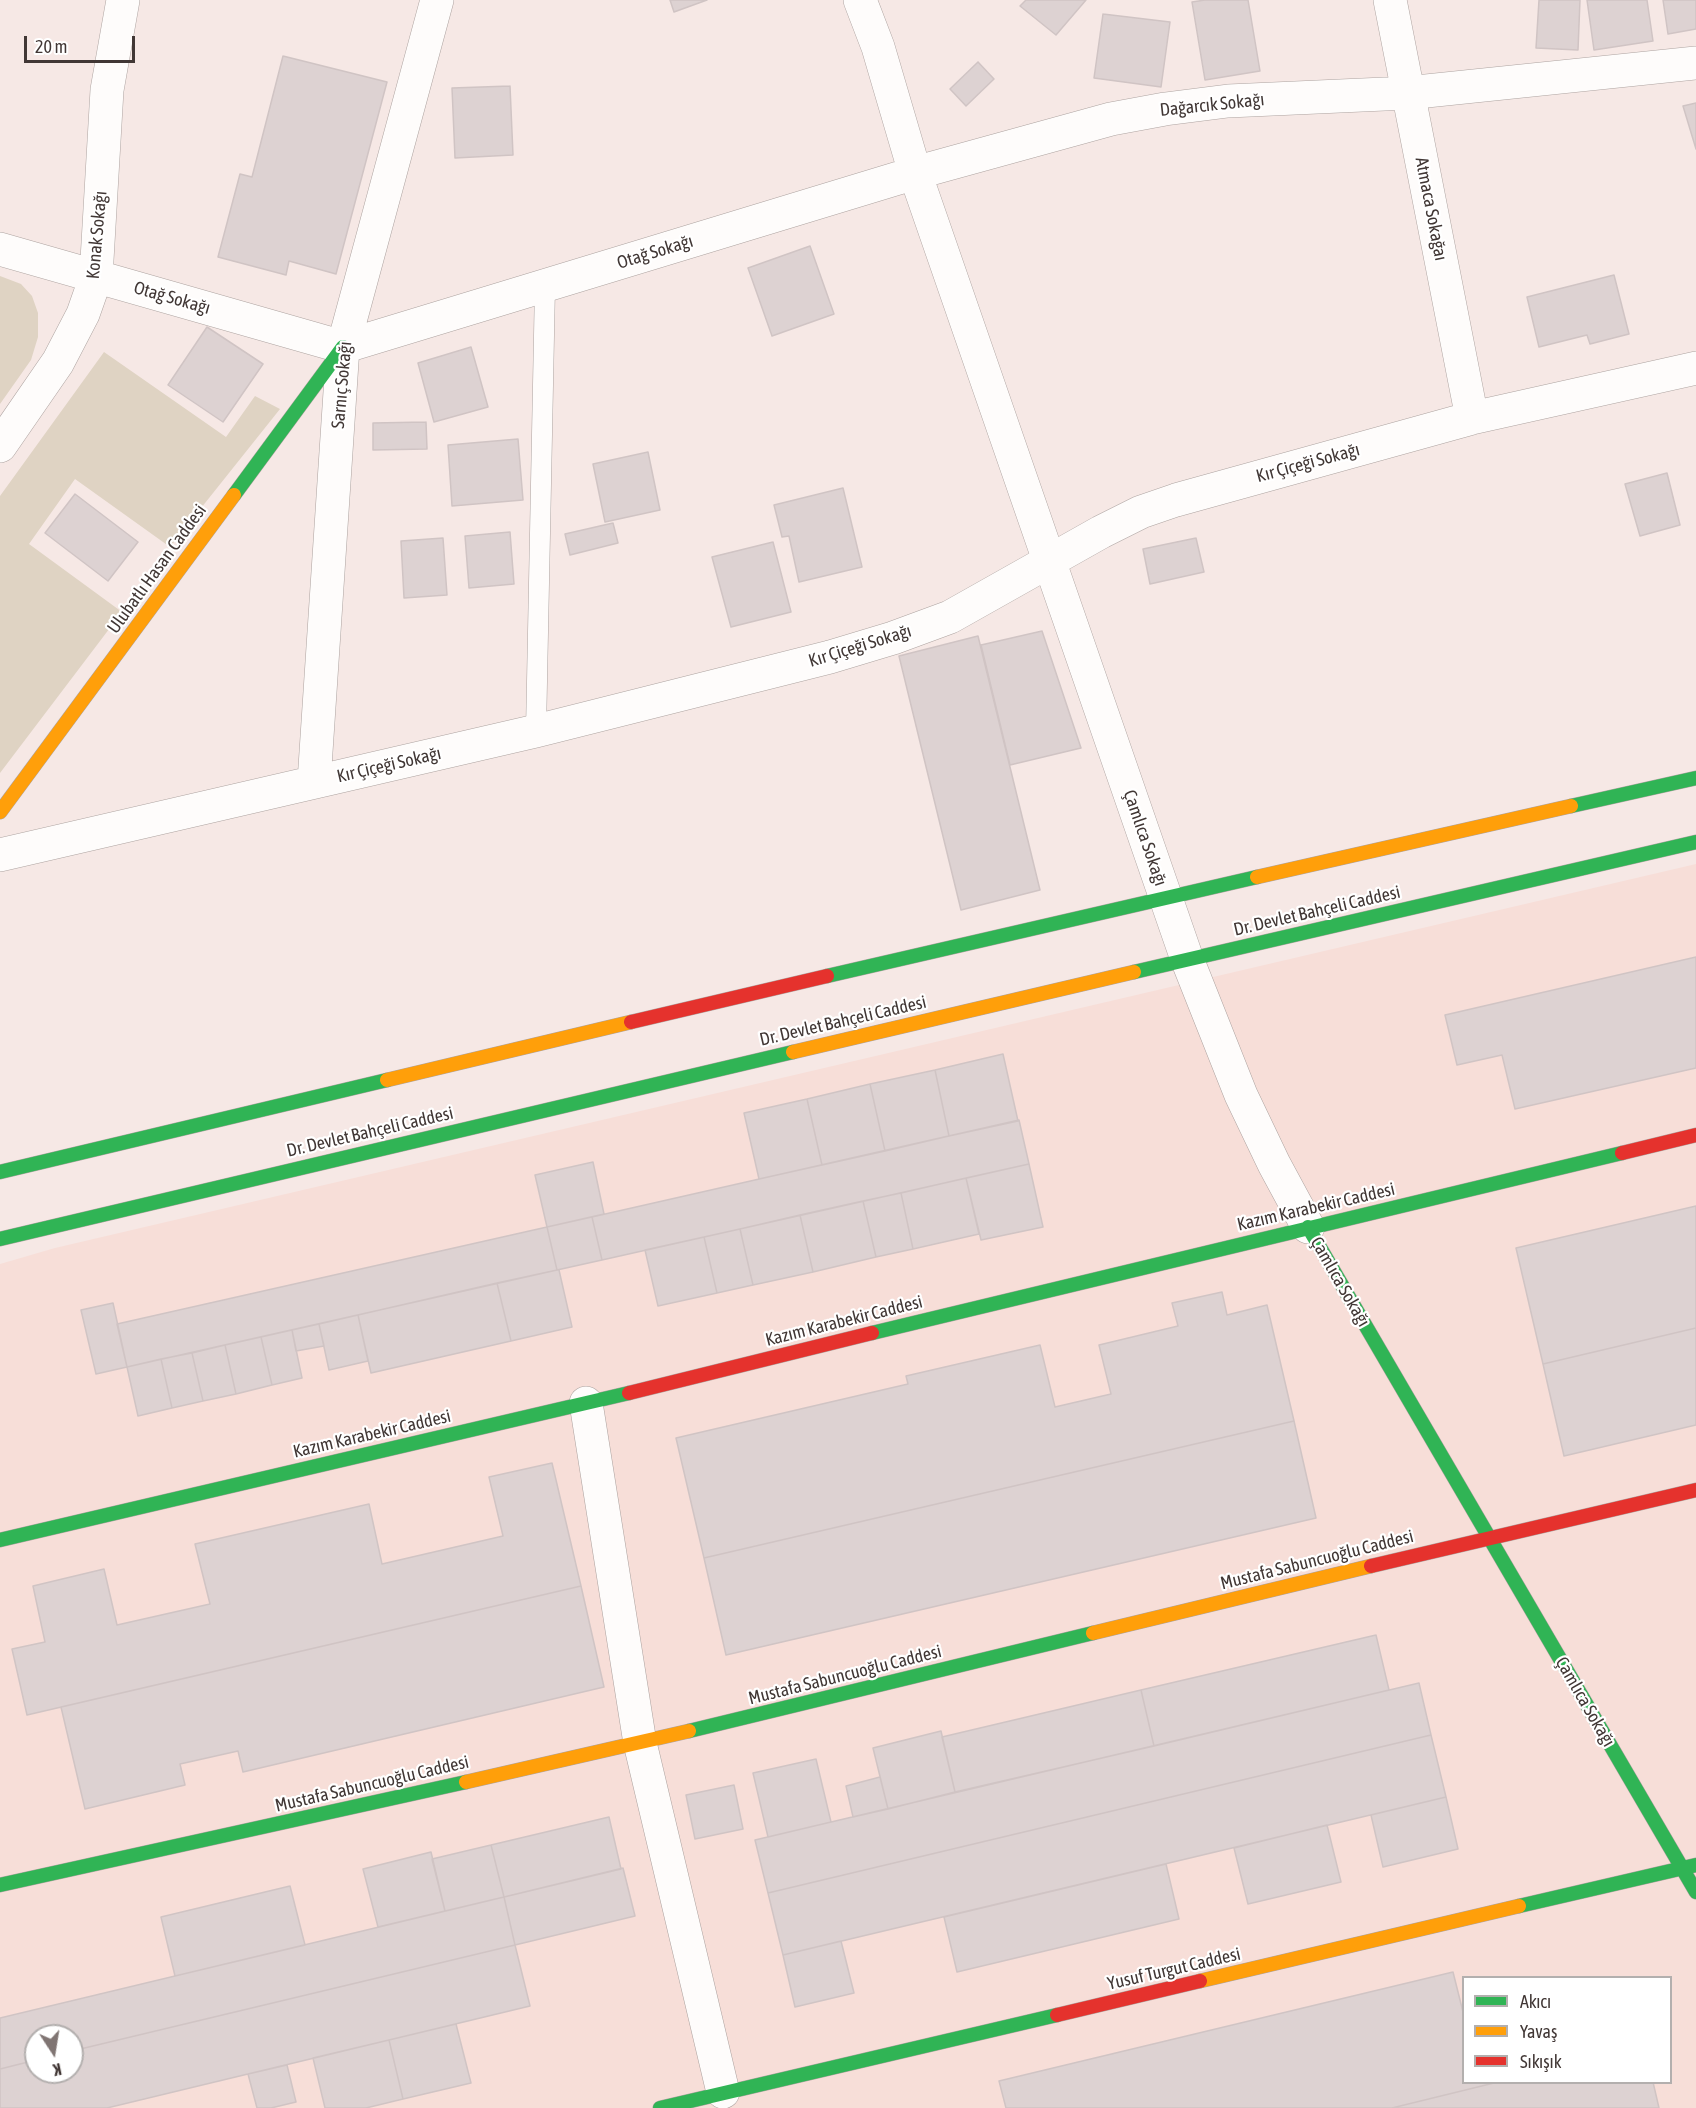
<!DOCTYPE html>
<html>
<head>
<meta charset="utf-8">
<style>
  body { margin:0 }
  #map { position:relative; width:1696px; height:2108px; overflow:hidden; background:#f6e8e5; font-family:"Asap Condensed",sans-serif }
  canvas { display:block }
  .legend { position:absolute; left:1462px; top:1976px; width:210px; height:108px; box-sizing:border-box; background:#fff; border:2px solid #b3afae; margin:0; padding:8px 10px; list-style:none; font-size:18px; color:#413735 }
  .legend li { display:flex; align-items:center; gap:12px; height:30px }
  .legend b { width:30px; border:2px solid #b3afae }
  .north { position:absolute; left:24px; top:2024px; width:60px; height:60px; box-sizing:border-box; background:#fff; border:2px solid #b3afae; border-radius:50%; rotate:168deg; font-size:16px; font-weight:700; line-height:24px; text-align:center; color:#413735 }
  .north::after { content:''; display:block; margin:auto; width:21px; height:27px; background:#807573; clip-path:polygon(50% 0,100% 100%,50% 72%,0 100%) }
  .scale { position:absolute; left:24px; top:36px; width:111px; height:27px; box-sizing:border-box; border:3px solid #413735; border-top:0; padding-left:8px; font-size:18px; line-height:21px; white-space:nowrap; color:#413735; -webkit-text-stroke:4px #fff; paint-order:stroke }
</style>
</head>
<body>
<div id="map">
<canvas width="1696" height="2108"></canvas>
<ul class="legend">
<li><b style="height:8px;background:#30b455"></b>Akıcı</li>
<li><b style="height:8px;background:#ff9f0a"></b>Yavaş</li>
<li><b style="height:8px;background:#e5322d"></b>Sıkışık</li>
</ul>
<div class="north">K</div>
<div class="scale">20 m</div>
</div>
<script>
const context = document.querySelector('canvas').getContext('2d');
context.lineJoin = 'round';
function fillPath(path, color) {
  context.fillStyle = color;
  context.fill(path, 'evenodd');
}
function toPath(rows) {
  const path = new Path2D();
  for (const r of rows) {
    path.moveTo(r[0], r[1]);
    for (let i = 2; i < r.length; i += 2) path.lineTo(r[i], r[i + 1]);
  }
  return path;
}
function stroke(path, color, width, dash) {
  context.strokeStyle = color;
  context.lineWidth = width;
  context.lineCap = dash ? 'butt' : 'round';
  context.setLineDash(dash || []);
  context.stroke(path);
}
function label(font, color, halo, rows, align = 'center') {
  context.font = font + ' "Asap Condensed",sans-serif';
  context.lineWidth = 4.5;
  context.setLineDash([]);
  context.textBaseline = 'middle';
  context.strokeStyle = halo;
  context.fillStyle = color;
  for (const [text, x, y, turn = 0] of rows) {
    context.save();
    context.translate(x, y);
    context.rotate((+turn || 0) * Math.PI / 180);
    context.textAlign = isNaN(turn) ? turn : align;
    if (halo) context.strokeText(text, 0, 0);
    context.fillText(text, 0, 0);
    context.restore();
  }
}
fillPath(toPath([
  [1696,864,1696,2108,0,2108,0,1264,55,1248],
  [1464,1978,1670,1978,1670,2082,1464,2082],
  [36,2036,72,2036,72,2072,36,2072]
]), '#f7ded8');
fillPath(toPath([
  [0,276,21,284,32,296,38,313,38,337,31,360,0,404],
  [104,352,226,437,255,396,280,409,170,547,75,479,29,544,122,612,0,773,0,496]
]), '#dfd3c3');
const building = toPath([
  [670,0,707,0,674,12,670,0],
  [1026,0,1086,0,1056,35,1020,6,1026,0],
  [1205,0,1248,0,1260,71,1205,80,1192,2,1205,0],
  [1539,0,1580,0,1578,50,1536,48,1539,0],
  [1587,0,1647,0,1653,41,1594,50,1587,0],
  [1663,0,1696,0,1696,29,1668,34,1663,0],
  [1103,14,1170,22,1161,87,1094,78,1103,14],
  [283,56,387,82,336,274,289,261,286,275,218,257,240,174,252,177,283,56],
  [978,62,994,79,966,106,950,89,978,62],
  [510,86,513,155,455,158,452,88,510,86],
  [1696,103,1696,149,1683,106,1696,103],
  [810,246,834,314,772,336,748,268,810,246],
  [1614,275,1629,334,1590,344,1587,335,1539,347,1527,297,1614,275],
  [207,327,263,364,223,422,168,385,207,327],
  [471,347,488,407,434,422,418,363,471,347],
  [426,422,427,449,373,450,373,423,426,422],
  [518,439,523,500,452,506,448,445,518,439],
  [648,452,660,510,605,522,593,464,648,452],
  [1667,473,1680,525,1640,536,1625,484,1667,473],
  [843,488,862,567,799,582,789,536,782,537,774,505,843,488],
  [75,494,138,542,108,581,45,533,75,494],
  [613,523,618,543,570,555,565,534,613,523],
  [510,532,514,584,469,588,465,536,510,532],
  [443,538,447,595,404,598,401,541,443,538],
  [1196,538,1204,572,1150,584,1143,549,1196,538],
  [773,542,791,612,731,627,712,557,773,542],
  [1042,631,1081,748,1010,765,981,645,1042,631],
  [978,636,1040,890,961,910,899,656,978,636],
  [1696,957,1696,1068,1515,1109,1502,1055,1457,1065,1445,1015,1696,957],
  [1003,1054,1018,1121,949,1136,935,1070,1003,1054],
  [935,1070,949,1136,885,1151,870,1084,935,1070],
  [870,1084,885,1151,822,1165,807,1099,870,1084],
  [807,1099,822,1165,759,1179,744,1113,807,1099],
  [1019,1120,1029,1164,602,1260,592,1217,1019,1120],
  [593,1162,604,1214,547,1227,535,1175,593,1162],
  [1029,1164,1043,1227,981,1240,966,1178,1029,1164],
  [966,1178,979,1234,913,1249,901,1193,966,1178],
  [901,1193,913,1249,876,1257,863,1201,901,1193],
  [863,1201,876,1257,813,1272,800,1215,863,1201],
  [1696,1206,1696,1328,1543,1364,1516,1248,1696,1206],
  [800,1215,813,1272,753,1285,740,1229,800,1215],
  [592,1217,602,1260,557,1270,547,1227,592,1217],
  [547,1227,557,1270,127,1367,117,1324,547,1227],
  [740,1229,753,1285,717,1293,704,1237,740,1229],
  [704,1237,717,1293,658,1306,645,1250,704,1237],
  [557,1270,559,1270,572,1327,511,1341,497,1283,557,1270],
  [497,1283,511,1341,371,1373,358,1315,497,1283],
  [1222,1292,1227,1315,1267,1305,1294,1421,704,1558,676,1438,908,1384,906,1376,1040,1345,1055,1407,1111,1394,1099,1345,1178,1326,1172,1303,1222,1292],
  [113,1303,127,1367,96,1374,81,1310,113,1303],
  [358,1315,368,1361,329,1370,319,1324,358,1315],
  [319,1324,324,1346,296,1351,292,1330,319,1324],
  [1696,1328,1696,1425,1564,1456,1543,1364,1696,1328],
  [292,1330,302,1378,272,1385,261,1337,292,1330],
  [261,1337,272,1385,236,1394,225,1345,261,1337],
  [225,1345,236,1394,203,1401,192,1353,225,1345],
  [192,1353,203,1401,172,1408,161,1359,192,1353],
  [161,1359,172,1408,138,1416,127,1367,161,1359],
  [1294,1421,1316,1518,726,1655,704,1558,1294,1421],
  [552,1463,581,1586,27,1715,12,1649,45,1642,33,1586,104,1569,117,1625,210,1604,195,1544,369,1504,382,1564,503,1536,489,1477,552,1463],
  [581,1586,604,1687,243,1772,238,1751,180,1764,185,1785,85,1809,61,1707,581,1586],
  [1376,1635,1389,1690,1154,1746,1141,1690,1376,1635],
  [1419,1683,1431,1735,768,1893,755,1840,1419,1683],
  [1141,1690,1154,1746,955,1792,942,1737,1141,1690],
  [941,1731,955,1792,888,1809,873,1748,941,1731],
  [1431,1735,1446,1797,783,1955,768,1893,1431,1735],
  [816,1759,831,1822,768,1837,753,1773,816,1759],
  [880,1777,888,1809,853,1817,846,1786,880,1777],
  [734,1785,743,1829,695,1839,686,1795,734,1785],
  [1446,1797,1458,1849,1383,1867,1371,1815,1446,1797],
  [609,1817,621,1869,504,1897,491,1845,609,1817],
  [1327,1825,1341,1882,1248,1904,1234,1848,1327,1825],
  [491,1845,504,1897,445,1911,432,1859,491,1845],
  [431,1852,445,1911,378,1927,363,1869,431,1852],
  [1166,1864,1179,1919,957,1972,944,1917,1166,1864],
  [623,1868,635,1916,515,1945,504,1897,623,1868],
  [290,1886,305,1945,175,1976,161,1917,290,1886],
  [504,1897,515,1945,72,2051,72,2036,36,2036,36,2060,0,2069,0,2018,504,1897],
  [841,1941,854,1993,795,2007,783,1955,841,1941],
  [515,1945,530,2006,107,2108,0,2108,0,2069,36,2060,36,2072,72,2072,72,2051,515,1945],
  [1453,1972,1464,2016,1464,2082,1498,2082,1392,2108,1006,2108,999,2081,1453,1972],
  [456,2024,471,2083,403,2099,389,2040,456,2024],
  [389,2040,403,2099,366,2108,325,2108,313,2058,389,2040],
  [287,2065,296,2102,271,2108,257,2108,248,2074,287,2065],
  [1498,2082,1653,2082,1659,2108,1392,2108,1498,2082]
]);
fillPath(building, '#ddd2d2');
stroke(building, '#d0c4c4', 1.5);
const lane = toPath([
  [536,731,545,286]
]);
const street = toPath([
  [860,0,878,47,915,173,1111,119,1165,109,1228,101,1407,93,1696,63],
  [1390,0,1472,418],
  [0,249,343,347,915,173,1187,959,1241,1095,1274,1164,1308,1227],
  [0,446,58,362,83,314,96,277,107,90,123,0],
  [314,782,343,347,437,0],
  [0,855,536,731,830,657,893,638,950,617,1101,532,1141,512,1176,500,1472,418,1696,368],
  [586,1403,640,1743,723,2092]
]);
const fast = toPath([
  [234,495,343,347],
  [1571,806,1696,778],
  [1134,972,1696,842],
  [827,976,1257,877],
  [0,1172,387,1080],
  [1308,1227,1696,1892],
  [0,1239,793,1052],
  [872,1333,1622,1153],
  [0,1540,629,1393],
  [689,1731,1093,1633],
  [0,1885,466,1782],
  [1519,1906,1696,1865],
  [660,2108,1057,2015]
]);
const slow = toPath([
  [0,812,234,495],
  [1257,877,1571,806],
  [793,1052,1134,972],
  [387,1080,631,1022],
  [1093,1633,1371,1566],
  [466,1782,689,1731],
  [1200,1981,1519,1906]
]);
const jam = toPath([
  [631,1022,827,976],
  [1622,1153,1696,1135],
  [629,1393,872,1333],
  [1371,1566,1696,1490],
  [1057,2015,1200,1981]
]);
stroke(lane, '#ada3a0', 21);
stroke(street, '#ada3a0', 34);
stroke(fast, '#ada3a0', 15);
stroke(slow, '#ada3a0', 15);
stroke(jam, '#ada3a0', 15);
stroke(lane, '#fefcfb', 20);
stroke(street, '#fefcfb', 33);
stroke(fast, '#30b455', 14);
stroke(slow, '#ff9f0a', 14);
stroke(jam, '#e5322d', 14);
label('18px', '#413735', '#fff', [
  ["Dağarcık Sokağı",1212,105,-6],
  ["Atmaca Sokağaı",1431,209,79],
  ["Konak Sokağı",97,235,-85],
  ["Otağ Sokağı",655,252,-17],
  ["Otağ Sokağı",172,298,16],
  ["Sarnıç Sokağı",342,385,-85],
  ["Kır Çiçeği Sokağı",1308,463,-15],
  ["Ulubatlı Hasan Caddesi",157,569,-54],
  ["Kır Çiçeği Sokağı",860,646,-17],
  ["Kır Çiçeği Sokağı",389,765,-13],
  ["Çamlıca Sokağı",1145,838,71],
  ["Dr. Devlet Bahçeli Caddesi",1317,911,-13],
  ["Dr. Devlet Bahçeli Caddesi",843,1021,-13],
  ["Dr. Devlet Bahçeli Caddesi",370,1132,-13],
  ["Kazım Karabekir Caddesi",1316,1207,-13],
  ["Çamlıca Sokağı",1340,1282,60],
  ["Kazım Karabekir Caddesi",844,1321,-14],
  ["Kazım Karabekir Caddesi",372,1434,-13],
  ["Mustafa Sabuncuoğlu Caddesi",1317,1560,-14],
  ["Mustafa Sabuncuoğlu Caddesi",845,1675,-14],
  ["Çamlıca Sokağı",1585,1702,60],
  ["Mustafa Sabuncuoğlu Caddesi",372,1784,-13],
  ["Yusuf Turgut Caddesi",1174,1969,-13]
]);
</script>
</body>
</html>
